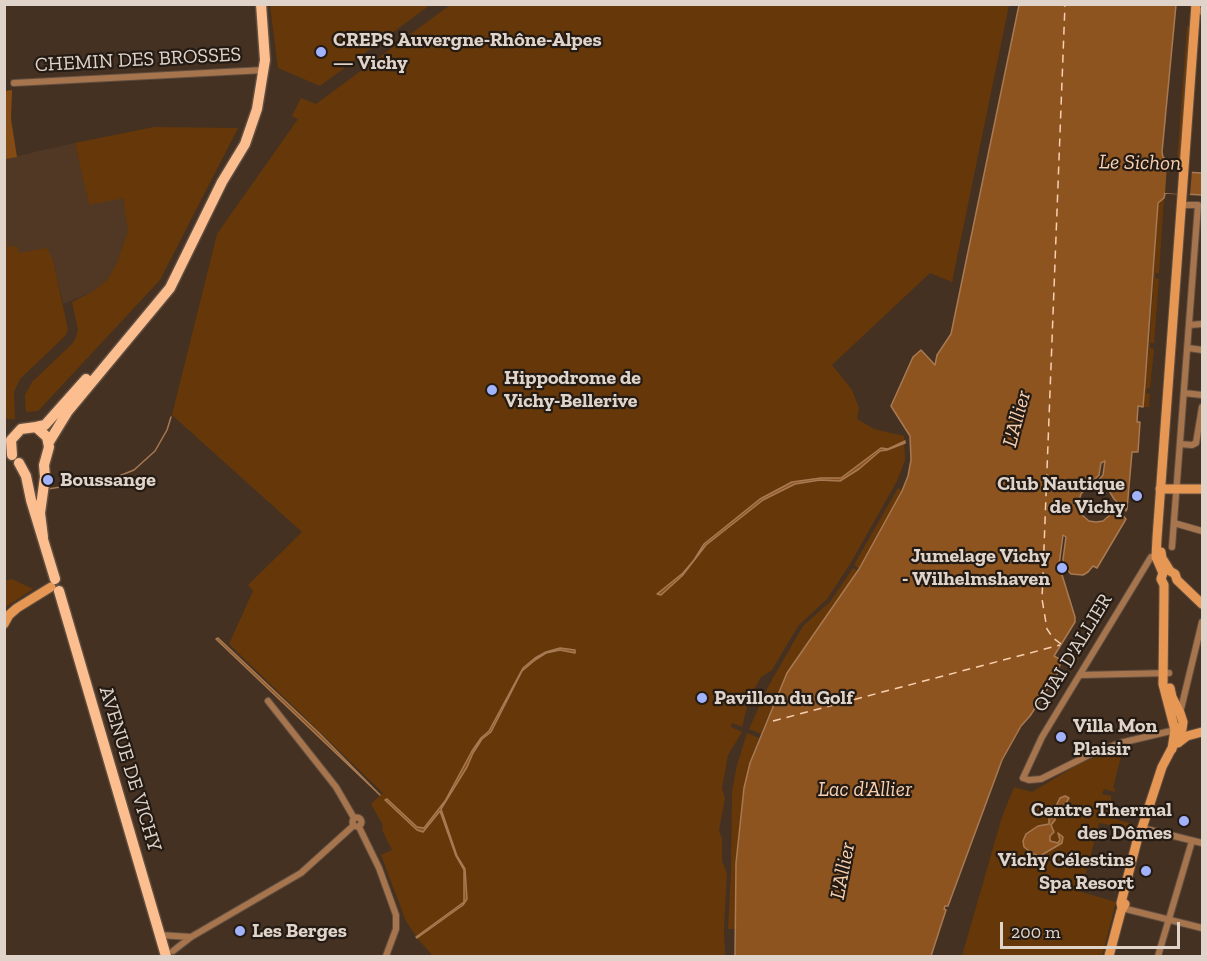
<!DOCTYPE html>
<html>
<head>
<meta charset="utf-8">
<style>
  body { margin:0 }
  #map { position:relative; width:1207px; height:961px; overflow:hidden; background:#443122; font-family:"Zilla Slab",serif }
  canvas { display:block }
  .frame { position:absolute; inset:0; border:6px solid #e0d4ca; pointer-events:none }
  .scale { position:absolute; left:1000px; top:922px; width:180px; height:27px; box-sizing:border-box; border:3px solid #e0d4ca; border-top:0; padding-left:8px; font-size:18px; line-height:21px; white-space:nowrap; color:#e0d4ca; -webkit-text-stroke:4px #241b14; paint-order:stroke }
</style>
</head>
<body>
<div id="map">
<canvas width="1207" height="961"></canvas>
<div class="frame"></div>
<div class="scale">200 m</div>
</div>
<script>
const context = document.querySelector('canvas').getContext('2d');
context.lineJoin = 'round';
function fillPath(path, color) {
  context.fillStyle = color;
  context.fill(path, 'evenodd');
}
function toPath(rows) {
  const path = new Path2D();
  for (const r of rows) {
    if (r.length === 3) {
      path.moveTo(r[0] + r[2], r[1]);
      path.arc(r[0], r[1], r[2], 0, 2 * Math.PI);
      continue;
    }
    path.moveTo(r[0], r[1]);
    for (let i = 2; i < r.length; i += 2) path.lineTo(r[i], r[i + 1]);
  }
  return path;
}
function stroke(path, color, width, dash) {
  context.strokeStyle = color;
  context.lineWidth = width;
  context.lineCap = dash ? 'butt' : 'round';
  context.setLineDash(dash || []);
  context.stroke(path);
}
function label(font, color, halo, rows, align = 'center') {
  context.font = font + ' "Zilla Slab",serif';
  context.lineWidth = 4.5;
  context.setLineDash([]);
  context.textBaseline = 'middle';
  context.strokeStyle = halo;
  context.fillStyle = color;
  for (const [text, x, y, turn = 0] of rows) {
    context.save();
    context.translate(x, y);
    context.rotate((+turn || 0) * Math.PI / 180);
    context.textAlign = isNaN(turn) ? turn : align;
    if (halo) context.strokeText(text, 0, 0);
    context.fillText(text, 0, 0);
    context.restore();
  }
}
fillPath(toPath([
  [75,143,89,204,123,197,128,231,117,263,107,280,92,292,63,304,53,260,49,254,18,253,8,248,4,230,4,159]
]), '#503825');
fillPath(toPath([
  [270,5,270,4,430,5,320,86,278,68],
  [450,5,1009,5,952,282,930,273,832,365,852,390,859,408,857,419,874,429,904,436,905,460,897,481,850,564,827,599,798,626,772,670,761,677,749,699,742,727,733,723,731,725,731,727,742,732,728,755,722,788,725,798,719,830,722,839,722,861,727,873,724,928,725,956,433,956,417,938,406,921,381,855,392,850,382,830,383,825,371,804,383,793,229,644,253,591,248,585,302,532,172,415,217,234,298,119,292,116,301,98,316,104],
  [1187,26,1193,27,1183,162,1177,162],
  [154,127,238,128,160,280,38,411,26,412,25,395,32,382,73,343,76,337,78,330,72,302,92,292,107,280,117,263,128,231,123,198,89,205,75,143],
  [1164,198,1159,273,1155,273,1155,278,1159,279,1154,343,1150,343,1150,348,1154,349,1150,388,1147,388,1146,393,1150,394,1149,407,1143,407,1150,337,1158,207,1160,200],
  [4,230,8,247,17,246,19,253,47,248,53,260,68,330,65,336,20,379,14,392,15,419,5,419],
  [898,488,903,491,859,569,854,565],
  [853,568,858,571,787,673,761,734,749,729,769,685,803,626,830,602],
  [12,579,33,589,7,606,5,610,5,581],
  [747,733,759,738,744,788,736,863,735,929,728,929,731,872,732,791,737,765],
  [1123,748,1113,788,1115,789,1115,792,1104,789,1102,794,1111,796,1111,800,1114,801,1110,817,1135,825,1134,830,1099,823,1081,892,1116,902,1102,956,962,956,1002,817,1014,787,1032,792,1082,762]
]), '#663809');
fillPath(toPath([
  [12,90,11,119,17,157,5,159,5,91]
]), '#844b14');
const water = toPath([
  [1019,5,1176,5,1162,152,1163,157,1167,160,1166,171,1202,173,1202,195,1165,193,1164,198,1158,203,1145,383,1143,407,1138,406,1137,422,1140,422,1138,452,1132,452,1127,509,1126,511,1114,499,1108,489,1100,486,1093,487,1103,475,1105,461,1101,463,1099,475,1081,494,1078,504,1081,514,1089,521,1096,522,1103,521,1117,509,1126,519,1097,568,1093,566,1088,572,1083,575,1071,574,1064,566,1063,559,1066,537,1063,535,1059,565,1075,617,1075,622,1054,656,1061,660,1058,673,1030,716,1021,726,1002,760,948,906,945,906,944,909,946,910,931,956,735,956,736,863,744,788,750,763,787,673,859,569,902,491,908,476,911,460,910,436,891,406,913,357,921,350,935,365,937,355,951,334,1019,5],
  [905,441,905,443,887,450,880,451,859,469,840,481,820,480,795,484,763,500,706,545,682,576,661,595,657,594,683,573,694,560,704,544,760,499,792,482,821,478,841,478,881,448,888,449,905,441],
  [218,638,319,733,380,795,216,639,218,638],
  [560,648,575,650,575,653,560,650,546,653,535,660,522,671,491,732,482,739,473,753,467,767,441,809,457,856,465,869,467,899,463,905,417,938,416,937,464,902,464,870,456,856,440,811,423,832,417,830,385,800,387,799,417,827,424,828,445,801,472,751,481,738,489,731,523,668,535,658,546,652,560,648],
  [1065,796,1069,798,1066,803,1068,810,1064,809,1061,813,1055,815,1055,820,1051,825,1054,832,1050,836,1050,841,1058,843,1060,840,1058,833,1063,837,1062,843,1040,856,1033,854,1024,847,1023,841,1026,834,1038,826,1049,824,1049,810,1055,808,1060,798,1065,796]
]);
fillPath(water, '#8e5420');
stroke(water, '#a77a53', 1.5);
fillPath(toPath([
  [1167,165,1170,165,1169,169,1192,170,1190,195,1165,193]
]), '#443122');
stroke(toPath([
  [48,489,98,481,119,476,134,470,155,451,167,430,171,417]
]), '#a77a53', 1.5);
stroke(toPath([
  [1061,644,1053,638,1047,629,1042,599,1065,4],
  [773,721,1060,645]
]), '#f8d0b0', 1.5, [8, 6]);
const street = toPath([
  [1201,11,1202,12],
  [14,83,264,70],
  [1186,205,1198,205],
  [1189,325,1202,324],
  [1188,348,1202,350],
  [1184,393,1202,395],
  [1180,444,1192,445,1196,443,1202,407],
  [1174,523,1202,531],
  [1172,547,1198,205],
  [1159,558,1151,557,1042,737,1023,778,1029,780,1041,779,1089,755,1120,743,1175,730],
  [1080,675,1169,673],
  [268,701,336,787,354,818],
  [1180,713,1202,622],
  [357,822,4.5],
  [359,827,379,868,396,915,396,929,386,956],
  [1142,828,1202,843],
  [1122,908,1202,928],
  [159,935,191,937],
  [173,951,191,937,301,873,353,826],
  [1158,956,1192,841]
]);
const secondary = toPath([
  [1160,489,1202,489],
  [1161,552,1162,558,1170,571,1175,574,1177,580],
  [1177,580,1202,604],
  [4,624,9,615,17,608,51,587],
  [1178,743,1187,736,1202,732],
  [1172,749,1175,730,1163,684,1164,594,1164,585,1161,579,1163,573,1156,557,1157,538,1196,4],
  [1122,908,1121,903,1139,833,1142,828,1162,767,1182,729,1183,722,1180,713,1172,697,1170,688],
  [1109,956,1121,911,1125,904]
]);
const primary = toPath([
  [36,427,45,425,86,379],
  [49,442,68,411,170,288,222,182,245,144,257,109,265,60,261,4],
  [12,455,11,440,21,429,36,427,47,437,49,447,44,465,45,477,40,513,43,537],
  [19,463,26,476,31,500,55,579],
  [59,591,166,956]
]);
stroke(street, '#604e40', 8);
stroke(secondary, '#604e40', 11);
stroke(primary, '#604e40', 13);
stroke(street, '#a7754d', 6);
stroke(secondary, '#e69754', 9);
stroke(primary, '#fcbe8e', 10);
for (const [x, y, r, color] of [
  [321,52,6,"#a1b3fd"],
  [492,390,6,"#a1b3fd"],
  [48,480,6,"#a1b3fd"],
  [1137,496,6,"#a1b3fd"],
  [1062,568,6,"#a1b3fd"],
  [702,698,6,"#a1b3fd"],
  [1061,737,6,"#a1b3fd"],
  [1184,821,6,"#a1b3fd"],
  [1146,871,6,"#a1b3fd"],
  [240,931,6,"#a1b3fd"]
]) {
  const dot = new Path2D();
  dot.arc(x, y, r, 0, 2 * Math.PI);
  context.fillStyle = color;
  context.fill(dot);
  stroke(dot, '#241b14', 2);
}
label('bold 20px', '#e0d4ca', '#241b14', [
  ["CREPS Auvergne-Rhône-Alpes",333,40],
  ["— Vichy",333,63],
  ["Hippodrome de",504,378],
  ["Vichy-Bellerive",504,401],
  ["Boussange",60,480],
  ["Club Nautique",1125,484,"right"],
  ["de Vichy",1125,507,"right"],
  ["Jumelage Vichy",1050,556,"right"],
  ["- Wilhelmshaven",1050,579,"right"],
  ["Pavillon du Golf",714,698],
  ["Villa Mon",1073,726],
  ["Plaisir",1073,749],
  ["Centre Thermal",1172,810,"right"],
  ["des Dômes",1172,833,"right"],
  ["Vichy Célestins",1134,860,"right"],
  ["Spa Resort",1134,883,"right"],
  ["Les Berges",252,931]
], 'left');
label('20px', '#e0d4ca', '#241b14', [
  ["CHEMIN DES BROSSES",138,60,-3],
  ["QUAI D'ALLIER",1073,653,-59],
  ["AVENUE DE VICHY",130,769,73]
]);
label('italic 21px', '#f8d0b0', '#241b14', [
  ["Le Sichon",1140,163,1],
  ["L'Allier",1017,419,-75],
  ["Lac d'Allier",865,790],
  ["L'Allier",843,871,-79]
]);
</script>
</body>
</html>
